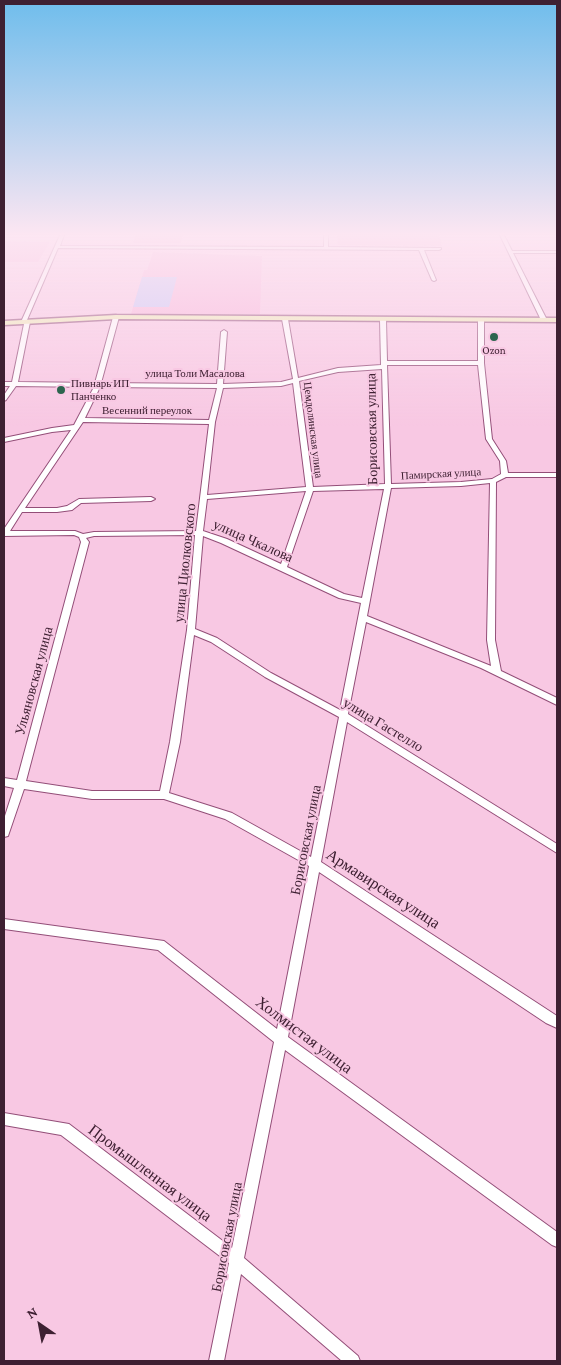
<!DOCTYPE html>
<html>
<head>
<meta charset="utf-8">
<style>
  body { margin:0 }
  #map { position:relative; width:561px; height:1365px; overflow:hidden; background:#f8c8e3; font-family:"Crimson Pro",serif }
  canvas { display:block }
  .frame { position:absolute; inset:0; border:5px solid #3e2032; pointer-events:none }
  .north { position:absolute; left:15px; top:1300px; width:50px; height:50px; -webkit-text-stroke:4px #f8c8e3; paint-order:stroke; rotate:327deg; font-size:14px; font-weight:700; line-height:20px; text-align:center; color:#3e2032 }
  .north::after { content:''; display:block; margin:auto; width:18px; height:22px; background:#3e2032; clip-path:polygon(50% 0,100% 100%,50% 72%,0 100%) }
</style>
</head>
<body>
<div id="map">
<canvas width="561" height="1365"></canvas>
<div class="frame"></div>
<div class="north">N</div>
</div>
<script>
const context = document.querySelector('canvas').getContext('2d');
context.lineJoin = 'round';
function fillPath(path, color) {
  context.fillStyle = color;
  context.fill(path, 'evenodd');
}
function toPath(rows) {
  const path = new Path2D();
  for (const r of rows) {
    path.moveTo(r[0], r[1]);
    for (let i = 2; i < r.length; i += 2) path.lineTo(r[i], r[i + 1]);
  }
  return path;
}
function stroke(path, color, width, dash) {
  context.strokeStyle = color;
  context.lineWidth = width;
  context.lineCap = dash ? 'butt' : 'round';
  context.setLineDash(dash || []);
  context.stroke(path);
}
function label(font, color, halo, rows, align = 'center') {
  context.font = font + ' "Crimson Pro",serif';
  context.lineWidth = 4;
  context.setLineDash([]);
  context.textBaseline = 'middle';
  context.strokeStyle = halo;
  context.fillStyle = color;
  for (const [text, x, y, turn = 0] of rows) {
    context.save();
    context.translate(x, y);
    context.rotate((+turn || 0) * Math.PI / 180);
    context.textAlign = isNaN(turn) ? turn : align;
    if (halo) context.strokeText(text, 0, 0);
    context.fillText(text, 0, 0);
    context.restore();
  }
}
fillPath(toPath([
  [136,235,183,235,181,243,133,243],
  [337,235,439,235,442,246,338,245],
  [4,241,50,242,38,262,4,262],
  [153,252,262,256,260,314,131,314,144,270,147,270]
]), '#f8b3da');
fillPath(toPath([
  [142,277,177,277,169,307,133,307]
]), '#c4c5f9');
const street = toPath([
  [60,235,64,235,60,246,324,247,324,235,328,235,328,247,441,248,441,249,439,250,424,250,436,280,434,281,432,280,419,250,58,248,27,320,30,322,18,382,95,383,113,317,116,315,119,317,101,383,217,384,221,332,224,330,227,332,223,384,281,382,293,379,282,319,285,317,288,319,298,378,338,368,381,365,380,320,383,318,386,320,387,361,478,361,478,320,481,318,484,320,484,363,492,439,506,461,508,473,557,473,557,477,506,477,496,482,495,640,501,671,557,698,557,705,481,668,366,622,348,714,557,844,557,853,347,722,321,862,557,1016,557,1028,546,1023,319,872,288,1037,557,1232,557,1247,552,1245,285,1050,244,1258,358,1356,360,1361,342,1361,241,1274,224,1361,209,1361,229,1263,61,1135,4,1125,4,1113,69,1124,232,1248,274,1042,158,950,4,929,4,919,164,941,277,1029,309,866,225,819,164,799,92,799,24,789,9,833,8,836,4,837,4,819,14,788,4,786,4,778,17,780,81,542,79,537,74,535,4,536,4,529,71,430,52,432,4,442,4,438,52,428,74,425,94,387,16,386,6,400,4,401,4,395,10,386,4,386,4,382,12,382,24,324,21,322,60,235],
  [387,365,478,365,486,439,500,461,501,474,492,479,461,482,391,484,387,365],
  [382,369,385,484,313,487,299,381,338,372,382,369],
  [293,383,306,487,207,495,215,422,223,388,281,386,293,383],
  [100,387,217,388,209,420,85,418,100,387],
  [83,422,209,424,196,531,94,532,83,534,75,531,10,531,22,512,57,512,72,510,81,503,151,501,155,499,151,497,79,499,67,506,57,508,25,508,83,422],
  [490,483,487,640,491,666,367,616,391,488,461,486,490,483],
  [384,489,362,598,344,594,287,567,313,491,384,489],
  [306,491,281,564,227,539,203,531,207,499,306,491],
  [195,535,187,630,170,742,160,791,92,791,26,781,89,542,86,538,94,536,195,535],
  [203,536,221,543,339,598,361,603,340,710,271,673,217,638,195,629,203,536],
  [194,635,211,642,265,677,339,717,311,857,232,813,169,793,180,742,194,635],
  [500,235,504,235,512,251,557,251,557,253,513,253,547,320,546,321,541,320,500,235]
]);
const secondary = toPath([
  [116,315,557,318,557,322,116,319,4,325,4,321,116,315]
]);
stroke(street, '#934e78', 2);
stroke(secondary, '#934e78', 3);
fillPath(street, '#fff');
fillPath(secondary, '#f0ecb8');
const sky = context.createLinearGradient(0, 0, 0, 426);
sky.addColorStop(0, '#6fbdec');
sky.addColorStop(0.55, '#fce6f2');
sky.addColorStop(1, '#fce6f200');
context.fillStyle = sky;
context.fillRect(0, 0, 561, 426);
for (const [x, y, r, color] of [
  [494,337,5,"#2c654e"],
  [61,390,5,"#2c654e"]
]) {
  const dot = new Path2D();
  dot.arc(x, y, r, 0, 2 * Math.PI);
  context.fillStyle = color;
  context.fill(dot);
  stroke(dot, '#f8c8e3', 2);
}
label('11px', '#3e2032', '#f8c8e3', [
  ["Ozon",494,351],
  ["Пивнарь ИП",71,384,"left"],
  ["Панченко",71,397,"left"]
]);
label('11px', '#3e2032', '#f8c8e3', [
  ["улица Толи Масалова",195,374],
  ["Весенний переулок",147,411],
  ["Цемдолинская улица",313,430,83],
  ["Памирская улица",441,474,-3]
]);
label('14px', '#3e2032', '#f8c8e3', [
  ["Борисовская улица",372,429,-91],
  ["улица Чкалова",253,541,24],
  ["улица Циолковского",185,563,-84],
  ["Ульяновская улица",34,681,-75],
  ["улица Гастелло",383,725,31],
  ["Борисовская улица",306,840,-79],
  ["Борисовская улица",227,1237,-79]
]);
label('16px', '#3e2032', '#f8c8e3', [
  ["Армавирская улица",383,889,33],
  ["Холмистая улица",304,1035,37],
  ["Промышленная улица",150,1173,37]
]);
</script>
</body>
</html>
